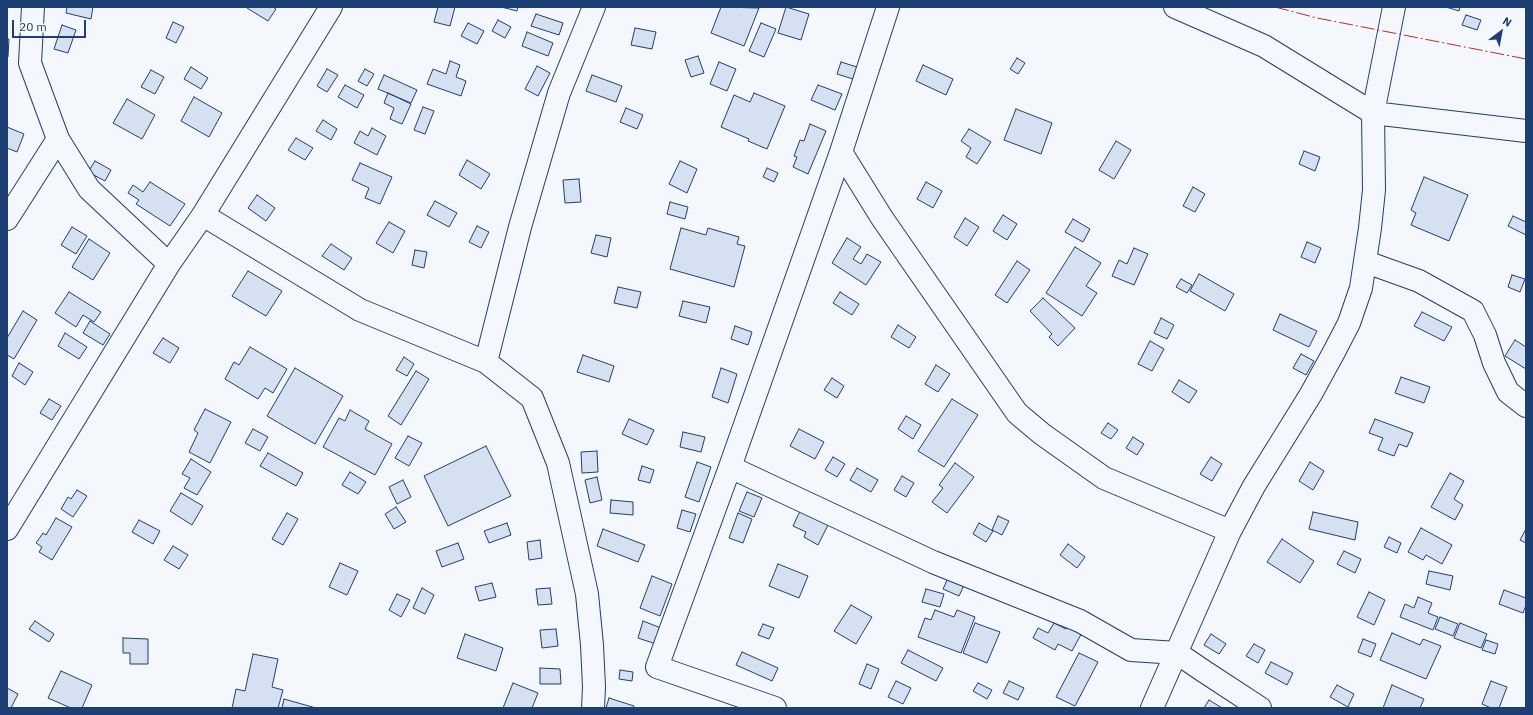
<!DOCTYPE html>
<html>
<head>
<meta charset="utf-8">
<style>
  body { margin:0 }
  #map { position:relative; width:1533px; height:715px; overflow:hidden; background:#f4f7fb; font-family:"IBM Plex Sans",sans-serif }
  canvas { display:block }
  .frame { position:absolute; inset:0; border:8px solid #1d3f73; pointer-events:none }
  .north { position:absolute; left:1481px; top:12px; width:40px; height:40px; -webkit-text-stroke:3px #f4f7fb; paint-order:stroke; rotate:32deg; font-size:11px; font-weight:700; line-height:16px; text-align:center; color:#1d3f73 }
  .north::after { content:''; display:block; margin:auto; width:14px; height:18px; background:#1d3f73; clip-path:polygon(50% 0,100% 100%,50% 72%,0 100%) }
  .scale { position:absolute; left:12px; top:20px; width:74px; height:18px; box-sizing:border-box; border:2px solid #1d3f73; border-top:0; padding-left:5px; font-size:12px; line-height:14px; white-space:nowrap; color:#1d3f73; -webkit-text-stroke:3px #f4f7fb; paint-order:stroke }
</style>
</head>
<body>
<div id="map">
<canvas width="1533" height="715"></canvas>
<div class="frame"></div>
<div class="north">N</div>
<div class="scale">20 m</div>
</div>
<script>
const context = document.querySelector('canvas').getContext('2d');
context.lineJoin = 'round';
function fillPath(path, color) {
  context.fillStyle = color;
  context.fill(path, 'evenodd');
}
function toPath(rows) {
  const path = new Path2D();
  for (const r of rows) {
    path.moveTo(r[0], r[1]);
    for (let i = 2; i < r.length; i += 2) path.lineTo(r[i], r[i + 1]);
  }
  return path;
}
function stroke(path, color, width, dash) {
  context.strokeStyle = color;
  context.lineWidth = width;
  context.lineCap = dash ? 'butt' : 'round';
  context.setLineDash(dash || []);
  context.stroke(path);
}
const building = toPath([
  [67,7,93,7,91,19,66,13,67,7],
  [248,7,273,7,276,9,268,21,247,8,248,7],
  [438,7,455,7,450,26,434,22,438,7],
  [501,7,518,7,517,11,501,7],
  [721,7,759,8,744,46,711,33,721,7],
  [786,7,809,14,801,40,778,33,786,7],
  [1446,7,1460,7,1459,11,1446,7],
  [536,14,563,23,559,35,531,26,536,14],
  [1466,15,1481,20,1477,30,1462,25,1466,15],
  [498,20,511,27,505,38,492,31,498,20],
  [173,22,184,27,176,43,166,38,173,22],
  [468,23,484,31,477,44,461,36,468,23],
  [761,23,776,29,764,57,749,51,761,23],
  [62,25,76,30,68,53,54,49,62,25],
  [635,28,656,32,652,49,631,45,635,28],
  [527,32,553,43,548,56,522,46,527,32],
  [7,39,9,39,8,57,7,57,7,39],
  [698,56,704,73,691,77,685,60,698,56],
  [1017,58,1025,63,1018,74,1010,69,1017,58],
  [450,61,460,65,456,77,466,81,461,96,427,84,433,69,446,74,450,61],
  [719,62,736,69,727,91,710,84,719,62],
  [841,62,857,67,853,79,837,74,841,62],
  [923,65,953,79,946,95,916,81,923,65],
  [537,66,550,73,538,96,525,89,537,66],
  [191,67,208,78,201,89,184,79,191,67],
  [327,69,338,75,327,92,317,86,327,69],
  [365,69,374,74,367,86,358,81,365,69],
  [151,70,164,77,155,94,141,87,151,70],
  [384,75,417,90,411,103,378,89,384,75],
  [592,75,622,86,616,102,586,91,592,75],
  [345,85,364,95,357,108,338,97,345,85],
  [818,85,842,94,835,110,811,100,818,85],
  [388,93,411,104,402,124,390,119,394,108,384,103,388,93],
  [754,93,785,106,767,149,748,141,749,139,721,127,734,95,750,102,754,93],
  [194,97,222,113,209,137,181,121,194,97],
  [127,99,155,115,142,139,113,123,127,99],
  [423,107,434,111,425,134,414,130,423,107],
  [626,108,643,115,637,129,620,122,626,108],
  [1016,109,1052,123,1041,154,1004,140,1016,109],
  [323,120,337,129,331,140,316,131,323,120],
  [810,124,826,131,808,174,793,167,797,157,794,156,800,140,804,141,810,124],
  [7,127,24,134,17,152,7,148,7,127],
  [372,128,386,136,377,155,354,143,360,131,368,136,372,128],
  [969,129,991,142,977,164,966,157,971,148,961,141,969,129],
  [296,138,313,148,305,160,288,150,296,138],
  [1116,141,1131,150,1114,179,1099,170,1116,141],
  [1304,151,1320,157,1315,171,1299,164,1304,151],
  [467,160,490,174,481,189,459,175,467,160],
  [95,161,111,170,105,181,88,172,95,161],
  [680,161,697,169,687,193,669,184,680,161],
  [360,163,392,177,380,204,365,198,369,188,352,180,360,163],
  [767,168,778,173,774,182,763,177,767,168],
  [1424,177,1468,195,1449,241,1411,225,1416,213,1411,210,1424,177],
  [579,179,581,202,565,203,563,180,579,179],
  [150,182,185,204,170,226,136,204,139,200,128,193,133,185,143,192,150,182],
  [926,182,942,191,933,208,917,199,926,182],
  [1193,187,1205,194,1195,212,1183,206,1193,187],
  [257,195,275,208,266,221,248,208,257,195],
  [435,201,457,213,449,227,427,215,435,201],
  [670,202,688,207,685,219,667,214,670,202],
  [1003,215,1017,224,1007,240,993,231,1003,215],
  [1513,216,1526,222,1526,235,1508,226,1513,216],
  [965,218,979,227,967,246,954,237,965,218],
  [1073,219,1090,229,1083,242,1065,232,1073,219],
  [389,222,405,231,393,253,376,243,389,222],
  [477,226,489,232,481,248,469,242,477,226],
  [72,227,87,236,76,254,61,245,72,227],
  [681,228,706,235,708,228,739,237,737,244,745,246,734,287,670,269,681,228],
  [596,235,611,238,607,257,591,253,596,235],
  [847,238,861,247,853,259,861,264,867,254,881,262,866,285,832,263,847,238],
  [89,239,110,253,93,280,72,267,89,239],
  [1307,242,1321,248,1315,263,1301,257,1307,242],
  [331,244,352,258,344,270,322,256,331,244],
  [1075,247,1101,263,1086,286,1097,293,1082,316,1046,293,1075,247],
  [1134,248,1148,254,1134,285,1112,276,1119,260,1127,264,1134,248],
  [415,250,427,252,424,268,412,265,415,250],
  [1017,261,1030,270,1007,303,995,295,1017,261],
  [248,271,282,291,266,316,232,296,248,271],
  [1199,274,1234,294,1225,311,1190,291,1199,274],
  [1512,275,1525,279,1520,292,1508,287,1512,275],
  [1181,279,1192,285,1187,293,1176,287,1181,279],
  [618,287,641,292,637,308,614,303,618,287],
  [69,292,101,312,94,322,83,315,76,327,55,313,69,292],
  [840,292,859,304,852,315,833,303,840,292],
  [1043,298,1075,328,1058,346,1049,337,1052,334,1030,311,1043,298],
  [683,301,710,307,706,323,679,316,683,301],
  [23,311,37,320,14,359,7,355,7,338,23,311],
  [1422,312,1452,327,1444,341,1414,326,1422,312],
  [1280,314,1317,331,1309,347,1273,330,1280,314],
  [1161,318,1174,325,1167,339,1154,333,1161,318],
  [90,321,110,334,103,345,83,333,90,321],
  [898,325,916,337,909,348,891,337,898,325],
  [735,326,752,332,748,345,731,339,735,326],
  [65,333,87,347,79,359,58,346,65,333],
  [163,338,179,348,170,363,153,353,163,338],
  [1515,340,1526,347,1526,369,1505,356,1515,340],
  [1150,341,1164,349,1152,371,1138,364,1150,341],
  [250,347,287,369,273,393,265,388,258,399,225,379,234,362,239,365,250,347],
  [1301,354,1314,361,1306,375,1293,368,1301,354],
  [583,355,614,366,609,382,577,372,583,355],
  [404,357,414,364,407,376,396,370,404,357],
  [19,363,33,372,25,385,12,376,19,363],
  [936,365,950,374,938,392,925,384,936,365],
  [295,368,343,396,315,444,267,416,295,368],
  [721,368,737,374,728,403,712,397,721,368],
  [416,371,429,379,401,425,388,416,416,371],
  [1401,377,1430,387,1424,403,1395,393,1401,377],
  [832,378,844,386,837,398,824,390,832,378],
  [1179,380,1197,391,1189,403,1172,392,1179,380],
  [49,399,61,406,52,420,40,413,49,399],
  [952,399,978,415,944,467,918,451,952,399],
  [205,409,231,422,210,463,189,452,198,433,194,430,205,409],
  [350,410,369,421,365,429,392,444,375,475,323,447,339,418,345,421,350,410],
  [906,416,921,425,913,439,898,429,906,416],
  [629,419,654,430,647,445,622,434,629,419],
  [1375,419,1413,433,1407,447,1399,444,1394,456,1378,450,1383,438,1369,433,1375,419],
  [1108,423,1118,430,1111,439,1101,433,1108,423],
  [253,429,268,437,260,451,245,443,253,429],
  [799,429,824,442,815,459,790,446,799,429],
  [683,432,705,437,701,452,680,447,683,432],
  [408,436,422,443,409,466,395,458,408,436],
  [1133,437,1144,444,1137,455,1126,448,1133,437],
  [486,446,511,496,448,526,424,476,486,446],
  [597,451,598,472,582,473,581,452,597,451],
  [268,453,303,473,296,486,260,466,268,453],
  [833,457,845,464,837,477,825,470,833,457],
  [1211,457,1222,464,1212,481,1200,474,1211,457],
  [191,459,211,472,197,495,184,488,190,478,182,474,191,459],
  [697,462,711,467,699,502,685,497,697,462],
  [1310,462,1324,471,1313,490,1299,481,1310,462],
  [955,463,974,477,947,513,932,502,943,488,939,485,955,463],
  [642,466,654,470,650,483,638,480,642,466],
  [857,468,878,480,871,492,850,480,857,468],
  [350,472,366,482,358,494,342,485,350,472],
  [1450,473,1464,481,1454,499,1463,505,1455,520,1431,507,1450,473],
  [902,476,914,483,906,497,894,490,902,476],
  [597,477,602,500,590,503,585,480,597,477],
  [403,480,411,497,397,504,389,487,403,480],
  [77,490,87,496,73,517,61,509,68,497,71,499,77,490],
  [747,492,762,498,754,517,739,511,747,492],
  [181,493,203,506,192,525,170,511,181,493],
  [611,500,633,502,633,515,610,513,611,500],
  [396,507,406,522,394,529,385,514,396,507],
  [801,509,829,523,818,545,804,537,806,532,793,526,801,509],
  [682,510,696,514,690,532,677,528,682,510],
  [1313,512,1358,522,1355,540,1309,529,1313,512],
  [287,513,298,519,283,545,272,539,287,513],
  [738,513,752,519,743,543,729,538,738,513],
  [998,516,1009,521,1002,535,992,530,998,516],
  [56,518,72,527,52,560,39,552,42,547,36,543,43,533,46,535,56,518],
  [139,520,160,531,153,544,132,532,139,520],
  [507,523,511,535,489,543,484,531,507,523],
  [979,523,993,531,986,542,973,534,979,523],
  [1421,528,1452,545,1442,564,1426,555,1423,560,1408,552,1421,528],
  [603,529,645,545,638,562,597,546,603,529],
  [1526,529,1526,543,1520,540,1526,529],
  [1389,537,1401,543,1397,553,1384,547,1389,537],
  [1282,539,1314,561,1300,583,1267,562,1282,539],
  [540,540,542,558,529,560,527,542,540,540],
  [458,543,464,559,442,567,436,551,458,543],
  [1068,544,1085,557,1077,568,1060,555,1068,544],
  [173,546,188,555,179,569,164,560,173,546],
  [1344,551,1361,559,1355,573,1337,564,1344,551],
  [340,563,358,571,347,595,329,587,340,563],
  [778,564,808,576,799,598,769,586,778,564],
  [1429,571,1453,576,1450,590,1426,584,1429,571],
  [950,574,966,581,959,596,943,589,950,574],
  [652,576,672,584,660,616,640,608,652,576],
  [492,583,496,597,479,601,475,587,492,583],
  [422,588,434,595,425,614,413,608,422,588],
  [550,588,552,604,538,605,536,589,550,588],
  [926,589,944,594,940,607,922,602,926,589],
  [1504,590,1526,598,1526,605,1523,613,1499,604,1504,590],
  [1369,592,1385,600,1374,625,1357,617,1369,592],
  [397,594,410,600,401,617,389,610,397,594],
  [1418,597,1432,603,1428,613,1438,617,1433,630,1400,617,1405,604,1414,608,1418,597],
  [851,605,872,617,856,644,834,631,851,605],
  [935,610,954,617,957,610,975,617,961,653,918,637,925,618,931,620,935,610],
  [1440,617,1458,624,1453,636,1435,629,1440,617],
  [35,621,54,634,49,642,29,629,35,621],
  [643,621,661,628,656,644,638,638,643,621],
  [1070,622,1084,629,1072,651,1058,644,1055,650,1033,638,1038,628,1048,633,1054,623,1066,629,1070,622],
  [975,623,1000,632,987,663,963,653,975,623],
  [1460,623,1487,634,1481,648,1454,638,1460,623],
  [763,624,774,628,769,639,758,635,763,624],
  [556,629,558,646,542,648,540,630,556,629],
  [1392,633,1420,645,1423,639,1441,646,1426,679,1380,660,1392,633],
  [465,634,503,648,496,671,457,658,465,634],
  [1211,634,1226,644,1219,654,1204,645,1211,634],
  [123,638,148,639,148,664,130,664,130,653,123,653,123,638],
  [1363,639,1376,644,1371,657,1358,652,1363,639],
  [1486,640,1498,644,1495,654,1482,650,1486,640],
  [1254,644,1265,650,1258,663,1246,656,1254,644],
  [908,650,943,668,936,681,901,663,908,650],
  [742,652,778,668,772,681,736,665,742,652],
  [1079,653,1098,662,1075,706,1056,697,1079,653],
  [253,654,278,659,272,687,283,690,278,708,232,708,236,689,245,691,253,654],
  [1271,662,1293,673,1287,685,1265,673,1271,662],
  [867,664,879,669,871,689,859,684,867,664],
  [540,668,560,669,561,684,540,684,540,668],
  [620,670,633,672,632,681,619,679,620,670],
  [61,671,92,685,82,708,71,708,48,698,61,671],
  [896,681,911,688,903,704,888,697,896,681],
  [1009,681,1024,688,1018,700,1003,693,1009,681],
  [1491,681,1507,687,1499,708,1491,708,1482,704,1491,681],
  [513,683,538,693,532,708,503,708,513,683],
  [978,683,992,690,987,699,973,691,978,683],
  [1337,685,1354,694,1348,707,1330,697,1337,685],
  [1392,685,1424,699,1420,708,1383,708,1392,685],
  [7,688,18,694,11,708,12,708,7,708,7,688],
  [609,698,634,706,633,708,606,708,609,698],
  [284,699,316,708,282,708,284,699],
  [1209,700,1222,708,1204,708,1209,700]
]);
fillPath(building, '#d5e0f0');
stroke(building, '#1d3f73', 1);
const street = toPath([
  [33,7,30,63,58,139,89,189,169,264],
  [1175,7,1264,46,1373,113,1526,131],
  [841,152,882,218,1017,413,1042,434,1104,478,1230,531],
  [203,215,360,310,486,362,532,398,558,463,587,594,592,645,594,687,593,708],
  [7,219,58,139],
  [1366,262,1419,281,1473,311,1485,335,1494,363,1508,392,1526,406],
  [486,362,520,227,559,93,594,7],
  [730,467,933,562,1080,621,1131,650,1177,653,1205,672,1260,708],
  [7,529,169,264,203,215,331,7],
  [775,708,657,667,730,467,841,152,888,7],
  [1152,708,1230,531,1254,486,1311,394,1334,352,1349,323,1361,288,1370,228,1374,190,1373,113,1394,7]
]);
stroke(street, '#1d3f73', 24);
stroke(street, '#f4f7fb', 22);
stroke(toPath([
  [1275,7,1317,18,1526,59]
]), '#c62828', 1, [14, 3, 2, 3]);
</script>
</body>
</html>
